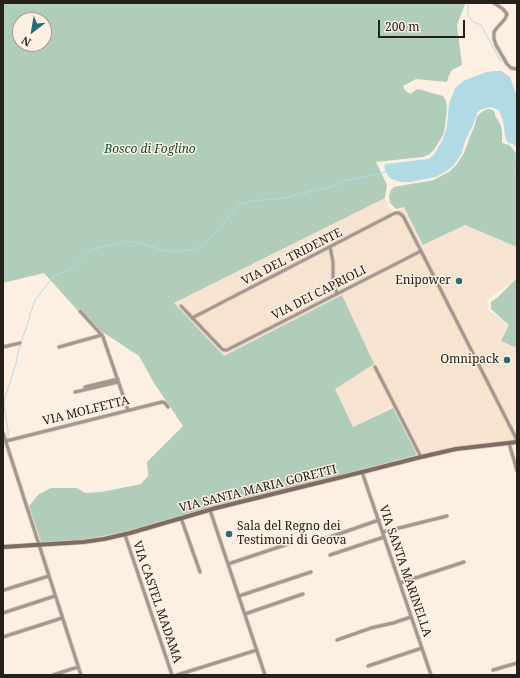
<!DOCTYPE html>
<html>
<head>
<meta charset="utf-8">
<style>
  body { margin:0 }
  #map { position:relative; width:520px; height:678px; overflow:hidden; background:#fdf0e3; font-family:"Noto Serif",serif }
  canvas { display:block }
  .frame { position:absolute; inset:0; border:4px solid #25201b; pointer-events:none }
  .north { position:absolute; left:12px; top:12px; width:40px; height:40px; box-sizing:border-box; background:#fdf0e3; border:1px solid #a79d93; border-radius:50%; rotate:211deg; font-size:11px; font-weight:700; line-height:16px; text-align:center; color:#25201b }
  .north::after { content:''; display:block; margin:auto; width:14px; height:18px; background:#266d7b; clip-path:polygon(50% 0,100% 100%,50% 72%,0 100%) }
  .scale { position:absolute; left:378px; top:20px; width:87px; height:18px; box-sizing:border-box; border:2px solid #25201b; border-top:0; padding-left:5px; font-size:12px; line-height:14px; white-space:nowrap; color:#25201b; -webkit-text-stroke:3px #fdf0e3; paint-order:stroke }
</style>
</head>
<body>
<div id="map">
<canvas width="520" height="678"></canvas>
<div class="frame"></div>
<div class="north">N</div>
<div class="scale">200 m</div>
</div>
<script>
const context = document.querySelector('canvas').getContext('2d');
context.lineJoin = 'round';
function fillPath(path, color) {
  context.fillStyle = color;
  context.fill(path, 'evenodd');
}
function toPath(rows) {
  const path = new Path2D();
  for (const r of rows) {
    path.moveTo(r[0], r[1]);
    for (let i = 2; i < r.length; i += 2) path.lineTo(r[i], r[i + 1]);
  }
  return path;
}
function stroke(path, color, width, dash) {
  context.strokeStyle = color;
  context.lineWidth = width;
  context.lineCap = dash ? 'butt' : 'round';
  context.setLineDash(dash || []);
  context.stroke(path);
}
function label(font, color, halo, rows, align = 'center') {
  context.font = font + ' "Noto Serif",serif';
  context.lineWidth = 3;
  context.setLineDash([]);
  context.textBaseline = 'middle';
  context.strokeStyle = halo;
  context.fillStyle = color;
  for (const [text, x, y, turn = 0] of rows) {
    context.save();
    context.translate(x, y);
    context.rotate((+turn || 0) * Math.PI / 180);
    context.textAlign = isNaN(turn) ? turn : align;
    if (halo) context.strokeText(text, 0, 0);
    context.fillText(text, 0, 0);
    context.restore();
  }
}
fillPath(toPath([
  [385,198,392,213,404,207,423,245,465,225,517,247,517,278,510,284,487,299,488,310,509,325,501,341,517,348,517,425,514,426,514,441,464,446,422,454,396,404,353,427,335,389,342,295,224,356,174,303]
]), '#f6e3d0');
fillPath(toPath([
  [3,3,464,3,465,4,457,25,462,65,452,70,449,75,447,82,416,79,403,86,405,90,410,94,418,89,443,96,446,101,447,109,445,126,443,135,434,150,430,154,423,157,376,162,387,185,385,198,174,303,224,356,342,295,374,364,335,389,353,427,393,408,417,455,124,532,82,540,41,542,29,506,39,494,51,488,77,488,85,493,102,492,141,484,148,476,147,462,183,426,154,383,139,356,101,331,96,331,44,273,3,283],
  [20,20,44,20,44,44,20,44],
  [488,109,493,110,495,113,495,116,498,120,501,126,502,132,502,143,509,145,513,149,517,155,517,172,515,174,517,174,517,247,465,225,423,245,404,207,396,209,390,203,389,195,391,190,394,187,434,180,450,171,457,164,464,153,471,134,475,125,477,116,483,111],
  [517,278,517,348,501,341,509,325,491,309,491,302,498,297]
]), '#b0ccba');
fillPath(toPath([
  [496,71,501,71,510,77,516,94,517,100,517,148,513,144,508,143,505,137,504,125,501,115,499,111,496,109,490,107,480,110,477,113,473,125,465,141,461,155,453,166,448,170,436,177,410,182,401,182,394,180,389,177,386,172,384,166,386,164,428,159,433,156,442,141,447,126,449,104,455,88,465,80,487,72]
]), '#b0dbe5');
stroke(toPath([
  [468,3,468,15,472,21,481,25,501,62],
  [21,342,27,326,30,315,35,300,54,276,68,271,87,253,95,249,126,241,141,243,165,251,181,251,196,249,208,241,217,230,240,204,252,201,285,198,298,194,332,187,344,181,386,172],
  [8,439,8,430,4,405,4,401,17,360,17,357,20,345]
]), '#b0dbe5', 1);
const minor = toPath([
  [494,3,503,9,507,14,505,19,496,29,494,32,494,39,496,45,507,64,511,68,517,69],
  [330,247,333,262,333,280,337,294],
  [181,306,222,349,224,350,227,350,421,251],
  [80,311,99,332,103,337,128,410],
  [192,318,395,213,399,213,403,216,421,251,517,440],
  [3,347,20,343],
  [59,347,102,335],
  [375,367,421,457],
  [85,387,118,379],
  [75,392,118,382],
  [3,433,81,675],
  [6,441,162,402,165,403,168,407],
  [509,443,517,471],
  [362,472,431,675],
  [210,510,265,675],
  [181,518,200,572],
  [383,532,447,516],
  [125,535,172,675],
  [327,538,379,520],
  [330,555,384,537],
  [228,564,291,543],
  [400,583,464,562],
  [4,590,49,576],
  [239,596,311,572],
  [3,613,55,596],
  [245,614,303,594],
  [3,637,62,618],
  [337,640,371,628,393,623,411,617],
  [368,666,422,648],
  [493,670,517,663],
  [53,675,78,667],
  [177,675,257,650]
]);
const secondary = toPath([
  [3,547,83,542,104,539,130,533,216,508,362,472,421,457,456,449,517,442]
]);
stroke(minor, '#d6cbbf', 4.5);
stroke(secondary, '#d6cbbf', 5.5);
stroke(minor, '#a5978e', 3);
stroke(secondary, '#7f6b5f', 4);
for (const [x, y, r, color] of [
  [459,281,4,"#266d7b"],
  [507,360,4,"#266d7b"],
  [229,534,4,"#266d7b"]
]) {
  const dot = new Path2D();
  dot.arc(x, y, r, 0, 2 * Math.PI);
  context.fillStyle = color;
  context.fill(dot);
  stroke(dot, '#fdf0e3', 1.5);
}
label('italic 12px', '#104b2e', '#fdf0e3', [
  ["Bosco di Foglino",150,150]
]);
label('12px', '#25201b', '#fdf0e3', [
  ["VIA DEL TRIDENTE",292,257,-27],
  ["VIA DEI CAPRIOLI",319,293,-27],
  ["VIA MOLFETTA",86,411,-14],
  ["VIA SANTA MARIA GORETTI",258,489,-14],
  ["VIA SANTA MARINELLA",405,571,71],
  ["VIA CASTEL MADAMA",157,602,71]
]);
label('12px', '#25201b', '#fdf0e3', [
  ["Enipower",451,281],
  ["Omnipack",499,360],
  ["Sala del Regno dei",237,527,"left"],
  ["Testimoni di Geova",237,541,"left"]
], 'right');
</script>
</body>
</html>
